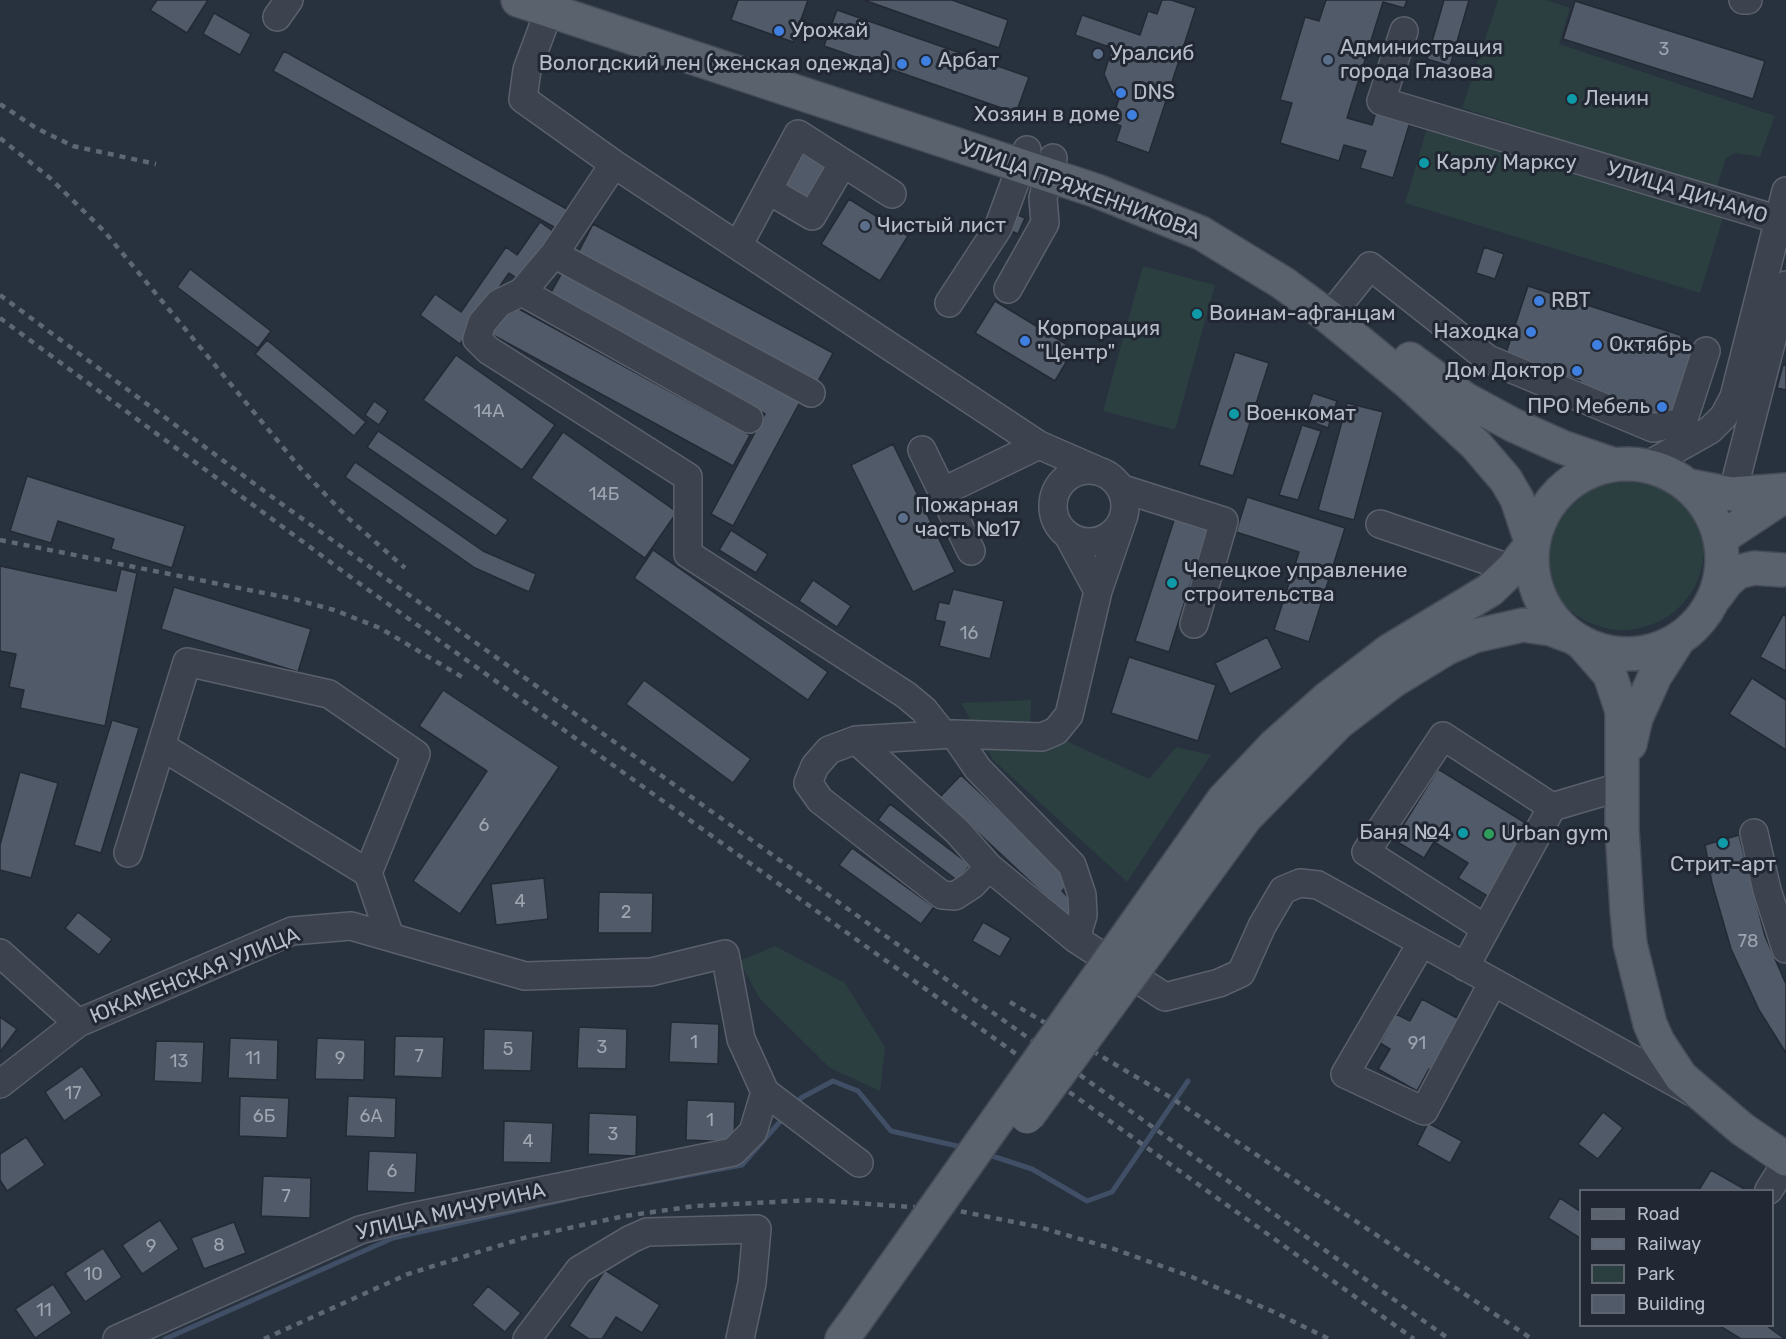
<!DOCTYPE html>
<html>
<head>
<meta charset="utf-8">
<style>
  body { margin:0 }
  #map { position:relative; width:1786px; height:1339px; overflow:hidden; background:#28313e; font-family:Rubik,sans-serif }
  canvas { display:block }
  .legend { position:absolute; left:1579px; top:1189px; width:195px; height:138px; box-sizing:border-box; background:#212833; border:2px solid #5d646f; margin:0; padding:8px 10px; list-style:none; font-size:18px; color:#b8bec9 }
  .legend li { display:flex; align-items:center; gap:12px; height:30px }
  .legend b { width:30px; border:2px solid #5d646f }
</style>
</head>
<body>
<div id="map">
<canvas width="1786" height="1339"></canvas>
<ul class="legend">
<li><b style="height:8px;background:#5a626e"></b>Road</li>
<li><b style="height:8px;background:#5e6775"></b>Railway</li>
<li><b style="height:16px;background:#2b3e40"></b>Park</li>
<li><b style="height:16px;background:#515a68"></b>Building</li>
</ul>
</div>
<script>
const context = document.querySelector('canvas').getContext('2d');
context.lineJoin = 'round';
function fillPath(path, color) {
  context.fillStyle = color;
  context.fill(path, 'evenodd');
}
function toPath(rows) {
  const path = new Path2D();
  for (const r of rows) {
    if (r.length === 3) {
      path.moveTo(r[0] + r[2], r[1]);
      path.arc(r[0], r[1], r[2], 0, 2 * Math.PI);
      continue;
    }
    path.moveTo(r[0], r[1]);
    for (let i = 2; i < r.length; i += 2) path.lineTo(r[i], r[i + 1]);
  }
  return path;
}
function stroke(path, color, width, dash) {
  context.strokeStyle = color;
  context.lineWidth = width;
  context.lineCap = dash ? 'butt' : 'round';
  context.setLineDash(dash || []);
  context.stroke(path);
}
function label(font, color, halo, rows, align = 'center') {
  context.font = font + ' Rubik,sans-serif';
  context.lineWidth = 6;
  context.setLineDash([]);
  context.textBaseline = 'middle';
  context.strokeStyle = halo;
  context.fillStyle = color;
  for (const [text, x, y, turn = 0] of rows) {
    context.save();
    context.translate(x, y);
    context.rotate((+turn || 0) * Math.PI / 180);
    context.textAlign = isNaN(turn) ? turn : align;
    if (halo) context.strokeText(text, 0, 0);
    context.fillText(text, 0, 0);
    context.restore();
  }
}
fillPath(toPath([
  [1498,0,1546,0,1570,8,1559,44,1775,116,1760,157,1735,153,1726,158,1716,189,1462,108],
  [1427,128,1723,218,1700,293,1405,203],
  [1143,266,1215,285,1175,430,1103,411],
  [1623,549,81],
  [1031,700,1030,749,1064,740,1149,779,1176,747,1211,755,1127,882,993,760,961,703],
  [775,946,845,983,885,1047,880,1091,830,1068,760,999,739,961]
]), '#2b3e40');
stroke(toPath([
  [795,1105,801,1098,833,1081,858,1091,891,1131,966,1148],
  [986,1154,1032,1169,1087,1201,1112,1192,1188,1081],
  [641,1184,742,1165,785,1116],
  [165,1339,393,1238,576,1197]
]), '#404f65', 5);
const building = toPath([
  [157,0,208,0,187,33,150,10,157,0],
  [738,0,808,0,793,42,731,20,738,0],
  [864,0,952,0,1008,20,999,48,864,0],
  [1162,0,1171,0,1196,8,1149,153,1116,141,1121,126,1111,122,1120,96,1113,94,1104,74,1112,48,1075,35,1082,15,1140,35,1148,11,1157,14,1162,0],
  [1326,0,1407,0,1404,8,1383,2,1347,118,1372,125,1376,112,1410,122,1393,178,1360,168,1366,151,1344,145,1339,161,1280,143,1292,103,1280,100,1305,17,1319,21,1326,0],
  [1444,0,1469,0,1450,66,1427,59,1444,0],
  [1575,1,1765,61,1753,99,1563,39,1575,1],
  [837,10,1029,77,1016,113,824,46,837,10],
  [214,13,251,34,240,55,203,34,214,13],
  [284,51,574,213,563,232,273,71,284,51],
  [800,146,830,164,803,206,774,187,800,146],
  [849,199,908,236,880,281,821,244,849,199],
  [1013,213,1025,218,1018,234,1006,229,1013,213],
  [540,222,557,234,524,283,509,273,460,344,420,315,435,294,461,312,506,247,517,255,540,222],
  [593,224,833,353,817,383,577,255,593,224],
  [1484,247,1504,254,1495,279,1476,273,1484,247],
  [190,269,271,331,258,348,177,287,190,269],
  [563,271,800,402,733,526,711,514,765,414,549,296,563,271],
  [1528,286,1680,335,1691,355,1670,421,1590,396,1580,381,1505,356,1528,286],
  [995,301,1074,349,1055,381,975,333,995,301],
  [508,303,750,435,733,466,491,334,508,303],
  [267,340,366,422,354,436,255,354,267,340],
  [1235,352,1269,363,1233,476,1199,465,1235,352],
  [456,355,555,425,522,470,423,400,456,355],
  [1783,365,1786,365,1786,390,1777,388,1783,365],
  [1313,393,1337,401,1328,428,1304,419,1313,393],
  [374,401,388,411,379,425,365,415,374,401],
  [1347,403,1383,412,1354,520,1318,510,1347,403],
  [1302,425,1321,431,1298,500,1279,495,1302,425],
  [378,431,508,520,496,536,367,447,378,431],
  [563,432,677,512,645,558,531,478,563,432],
  [893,444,955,572,913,592,851,465,893,444],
  [355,462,483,551,536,574,529,592,475,568,345,477,355,462],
  [27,476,185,526,172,568,111,549,114,539,58,521,51,543,10,531,27,476],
  [1247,497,1345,528,1309,642,1274,630,1299,552,1236,532,1247,497],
  [1176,514,1209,525,1169,652,1135,641,1176,514],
  [731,530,768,554,756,573,719,550,731,530],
  [653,550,828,672,808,700,634,578,653,550],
  [0,566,116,591,121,569,137,573,105,726,20,708,24,690,9,687,16,654,0,651,0,566],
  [813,580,851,606,837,627,799,601,813,580],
  [174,587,311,629,298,672,161,629,174,587],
  [953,589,1004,601,990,659,939,646,945,622,935,620,939,602,949,604,953,589],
  [1783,615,1786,616,1786,671,1760,657,1783,615],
  [1267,637,1282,668,1230,694,1215,663,1267,637],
  [1129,657,1216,685,1198,741,1111,713,1129,657],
  [1752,678,1786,700,1786,750,1729,714,1752,678],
  [644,680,751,759,733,783,626,704,644,680],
  [443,690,559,767,460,914,413,881,487,771,419,726,443,690],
  [112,720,139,728,101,853,74,845,112,720],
  [1438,769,1532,827,1489,897,1458,878,1468,863,1434,842,1424,858,1394,840,1438,769],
  [20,772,58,783,31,878,0,870,0,845,20,772],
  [961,775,1073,880,1062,891,1078,907,1068,917,940,797,961,775],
  [890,804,970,865,958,881,878,820,890,804],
  [1739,835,1765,936,1786,984,1786,1053,1759,1010,1731,949,1712,883,1705,845,1739,835],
  [852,848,934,907,921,924,839,865,852,848],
  [544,878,548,919,496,925,491,884,544,878],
  [599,892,653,893,652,933,598,933,599,892],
  [78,912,112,939,99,955,65,928,78,912],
  [983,922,1011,938,1000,957,972,941,983,922],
  [1422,999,1459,1019,1438,1074,1429,1069,1417,1091,1378,1069,1390,1049,1380,1043,1396,1014,1410,1021,1422,999],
  [0,1017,17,1029,0,1052,0,1017],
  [671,1022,719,1024,718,1064,669,1062,671,1022],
  [579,1027,627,1029,626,1069,577,1068,579,1027],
  [484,1029,533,1031,531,1071,483,1070,484,1029],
  [395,1036,444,1037,442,1078,394,1076,395,1036],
  [230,1038,278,1040,277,1080,228,1078,230,1038],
  [317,1038,365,1040,364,1080,315,1079,317,1038],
  [156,1041,204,1042,202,1083,154,1081,156,1041],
  [82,1066,102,1095,64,1121,45,1092,82,1066],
  [240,1096,289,1098,287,1138,239,1136,240,1096],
  [348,1096,396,1098,395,1138,346,1136,348,1096],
  [687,1100,735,1102,734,1142,686,1140,687,1100],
  [1603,1112,1623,1128,1598,1159,1578,1144,1603,1112],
  [589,1113,637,1115,636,1156,588,1154,589,1113],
  [504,1121,553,1123,551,1163,503,1162,504,1121],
  [1428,1123,1462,1141,1450,1163,1417,1145,1428,1123],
  [26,1137,45,1165,7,1191,0,1180,0,1154,26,1137],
  [369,1151,417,1153,415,1193,367,1191,369,1151],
  [1711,1170,1746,1190,1699,1190,1711,1170],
  [263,1176,311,1178,310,1218,261,1216,263,1176],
  [1560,1198,1580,1211,1580,1238,1548,1218,1560,1198],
  [160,1220,179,1249,142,1274,122,1245,160,1220],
  [234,1222,246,1253,204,1269,191,1238,234,1222],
  [103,1248,122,1277,85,1302,65,1273,103,1248],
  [605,1270,660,1305,642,1333,616,1317,602,1339,589,1339,569,1326,605,1270],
  [53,1284,72,1313,35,1338,15,1309,53,1284],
  [488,1286,521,1313,505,1332,472,1305,488,1286],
  [1720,1326,1767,1326,1785,1339,1741,1339,1720,1326]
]);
fillPath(building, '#515a68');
stroke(building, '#232a35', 1.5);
const minor = toPath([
  [553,0,527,70,523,99,614,164,1039,445,1101,472],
  [1743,0,1748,0],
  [277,17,289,0],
  [1404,31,1381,101,1786,222],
  [614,164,554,254,522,292,499,303,482,323,477,339,488,350,688,477,688,554,906,695,924,710,943,734],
  [768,190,812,216,843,163],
  [738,246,798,134,892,194],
  [554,254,811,393],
  [1008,289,1045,223,1043,198,1053,158],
  [522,292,749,419],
  [949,303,998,228,1027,150],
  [1329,317,1370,266,1488,359,1653,428,1683,422,1706,351],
  [922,450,971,551],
  [1648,465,1710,430,1724,416,1734,397,1786,191],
  [1089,506,36],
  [1120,488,1224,521,1194,624],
  [942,492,1039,445],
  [1380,524,1512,569],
  [1069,537,1098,591],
  [1721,538,1786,285],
  [954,734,978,769,1072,865,1082,895,1083,915,1076,939],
  [856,740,957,831,989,867,1076,939,1165,997,1219,983,1241,973,1262,926,1283,890,1300,883,1318,885,1692,1092],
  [161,746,368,873],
  [1754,833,1767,890,1786,949],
  [128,853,187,662,329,694,416,754,368,873,390,937],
  [989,867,972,885,955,896,942,895,820,800,808,783,815,766,829,750,856,740,954,734,1042,737,1056,731,1069,715,1098,591,1121,524],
  [1486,929,1366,852,1443,736,1552,807],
  [1421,944,1345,1074,1424,1111,1492,984],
  [0,953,78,1023],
  [1465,967,1552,807,1623,786],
  [0,1084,78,1023,292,931,351,926,525,976,651,972,725,954,741,1039,765,1092,859,1163],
  [1769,1190,1786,1163],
  [117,1339,360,1230,406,1218,733,1152,753,1132,765,1092],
  [527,1339,579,1270,631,1239,647,1232,757,1229,752,1283,740,1339]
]);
const major = toPath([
  [518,0,1097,191,1201,233,1283,283,1329,317,1408,382,1476,445,1506,480,1517,499,1532,544],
  [1410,359,1465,399,1513,425,1562,447,1612,464],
  [1627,559,95],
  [1690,486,1731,494,1786,490],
  [1721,538,1786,495],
  [1716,596,1727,581,1738,572,1754,568,1782,570],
  [1582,643,1610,675,1622,711,1622,829,1627,911,1630,944,1650,1024,1658,1042,1681,1077,1742,1129,1786,1159],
  [1630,744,1636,718,1655,676,1678,640],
  [1224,799,1274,746,1328,698,1389,651,1490,590,1512,569,1532,544],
  [1246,817,1338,723,1393,681,1447,648,1474,636,1523,625,1551,629,1570,636],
  [842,1339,856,1320]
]);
stroke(minor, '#5a616c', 30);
stroke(major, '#454c57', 36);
stroke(minor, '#3c434e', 27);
stroke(major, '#5a626e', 33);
stroke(toPath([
  [0,104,36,128,73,146,156,164],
  [0,138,50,178,104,231,301,469,347,517,405,568],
  [0,295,279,502,1449,1339],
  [0,318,356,581,1414,1339],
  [0,540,294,599,334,610,380,628,462,677],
  [1010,1002,1170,1097,1532,1339],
  [264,1339,408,1274,527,1237,625,1216,695,1206,813,1200,954,1210,1039,1227,1114,1249,1192,1277,1274,1312,1329,1339]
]), '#5e6775', 4.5, [6, 6]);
const majorBridge = toPath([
  [1027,1117,1246,817],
  [856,1320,1224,799]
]);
stroke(majorBridge, '#454c57', 36, []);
stroke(majorBridge, '#5a626e', 33);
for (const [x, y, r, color] of [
  [779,31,6,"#3f7fe0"],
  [1098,54,6,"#5c6f8a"],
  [1328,60,6,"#5c6f8a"],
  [926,61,6,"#3f7fe0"],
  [902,64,6,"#3f7fe0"],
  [1121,93,6,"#3f7fe0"],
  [1572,99,6,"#0f9aa8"],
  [1132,115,6,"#3f7fe0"],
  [1424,163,6,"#0f9aa8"],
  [865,226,6,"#5c6f8a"],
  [1539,301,6,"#3f7fe0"],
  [1197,314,6,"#0f9aa8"],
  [1531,332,6,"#3f7fe0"],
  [1025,341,6,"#3f7fe0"],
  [1597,345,6,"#3f7fe0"],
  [1577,371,6,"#3f7fe0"],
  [1662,407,6,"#3f7fe0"],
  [1234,414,6,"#0f9aa8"],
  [903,518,6,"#5c6f8a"],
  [1172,583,6,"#0f9aa8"],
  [1463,833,6,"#0f9aa8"],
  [1489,834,6,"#2e9e5b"],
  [1723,843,6,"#0f9aa8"]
]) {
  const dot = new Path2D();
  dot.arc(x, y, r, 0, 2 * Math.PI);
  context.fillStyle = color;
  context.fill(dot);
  stroke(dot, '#212833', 2);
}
label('18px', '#9ea5b1', null, [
  ["3",1664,50],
  ["14А",489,412],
  ["14Б",604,495],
  ["16",969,634],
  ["6",484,826],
  ["4",520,902],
  ["2",626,913],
  ["78",1748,942],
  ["1",694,1043],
  ["91",1417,1044],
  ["3",602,1048],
  ["5",508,1050],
  ["7",419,1057],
  ["11",253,1059],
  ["9",340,1059],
  ["13",179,1062],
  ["17",73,1094],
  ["6Б",264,1117],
  ["6А",371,1117],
  ["1",710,1121],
  ["3",613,1135],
  ["4",528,1142],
  ["6",392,1172],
  ["7",286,1197],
  ["8",219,1246],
  ["9",151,1247],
  ["10",93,1275],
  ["11",44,1311]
]);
label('21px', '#b8bec9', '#212833', [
  ["Урожай",791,31],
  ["Администрация",1340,48],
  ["города Глазова",1340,72],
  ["Уралсиб",1110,54],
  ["Арбат",938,61],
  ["Вологдский лен (женская одежда)",890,64,"right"],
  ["DNS",1133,93],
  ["Ленин",1584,99],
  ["Хозяин в доме",1120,115,"right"],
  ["Карлу Марксу",1436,163],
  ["Чистый лист",877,226],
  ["RBT",1551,301],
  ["Воинам-афганцам",1209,314],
  ["Корпорация",1037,329],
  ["\"Центр\"",1037,353],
  ["Находка",1519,332,"right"],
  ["Октябрь",1609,345],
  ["Дом Доктор",1565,371,"right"],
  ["ПРО Мебель",1650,407,"right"],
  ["Военкомат",1246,414],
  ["Пожарная",915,506],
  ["часть №17",915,530],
  ["Чепецкое управление",1184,571],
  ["строительства",1184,595],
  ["Баня №4",1451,833,"right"],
  ["Urban gym",1501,834],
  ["Стрит-арт",1723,865,"center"]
], 'left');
label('21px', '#b8bec9', '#212833', [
  ["УЛИЦА ПРЯЖЕННИКОВА",1080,190,20],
  ["УЛИЦА ДИНАМО",1687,193,17],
  ["ЮКАМЕНСКАЯ УЛИЦА",195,976,-22],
  ["УЛИЦА МИЧУРИНА",451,1212,-13]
]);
</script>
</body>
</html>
